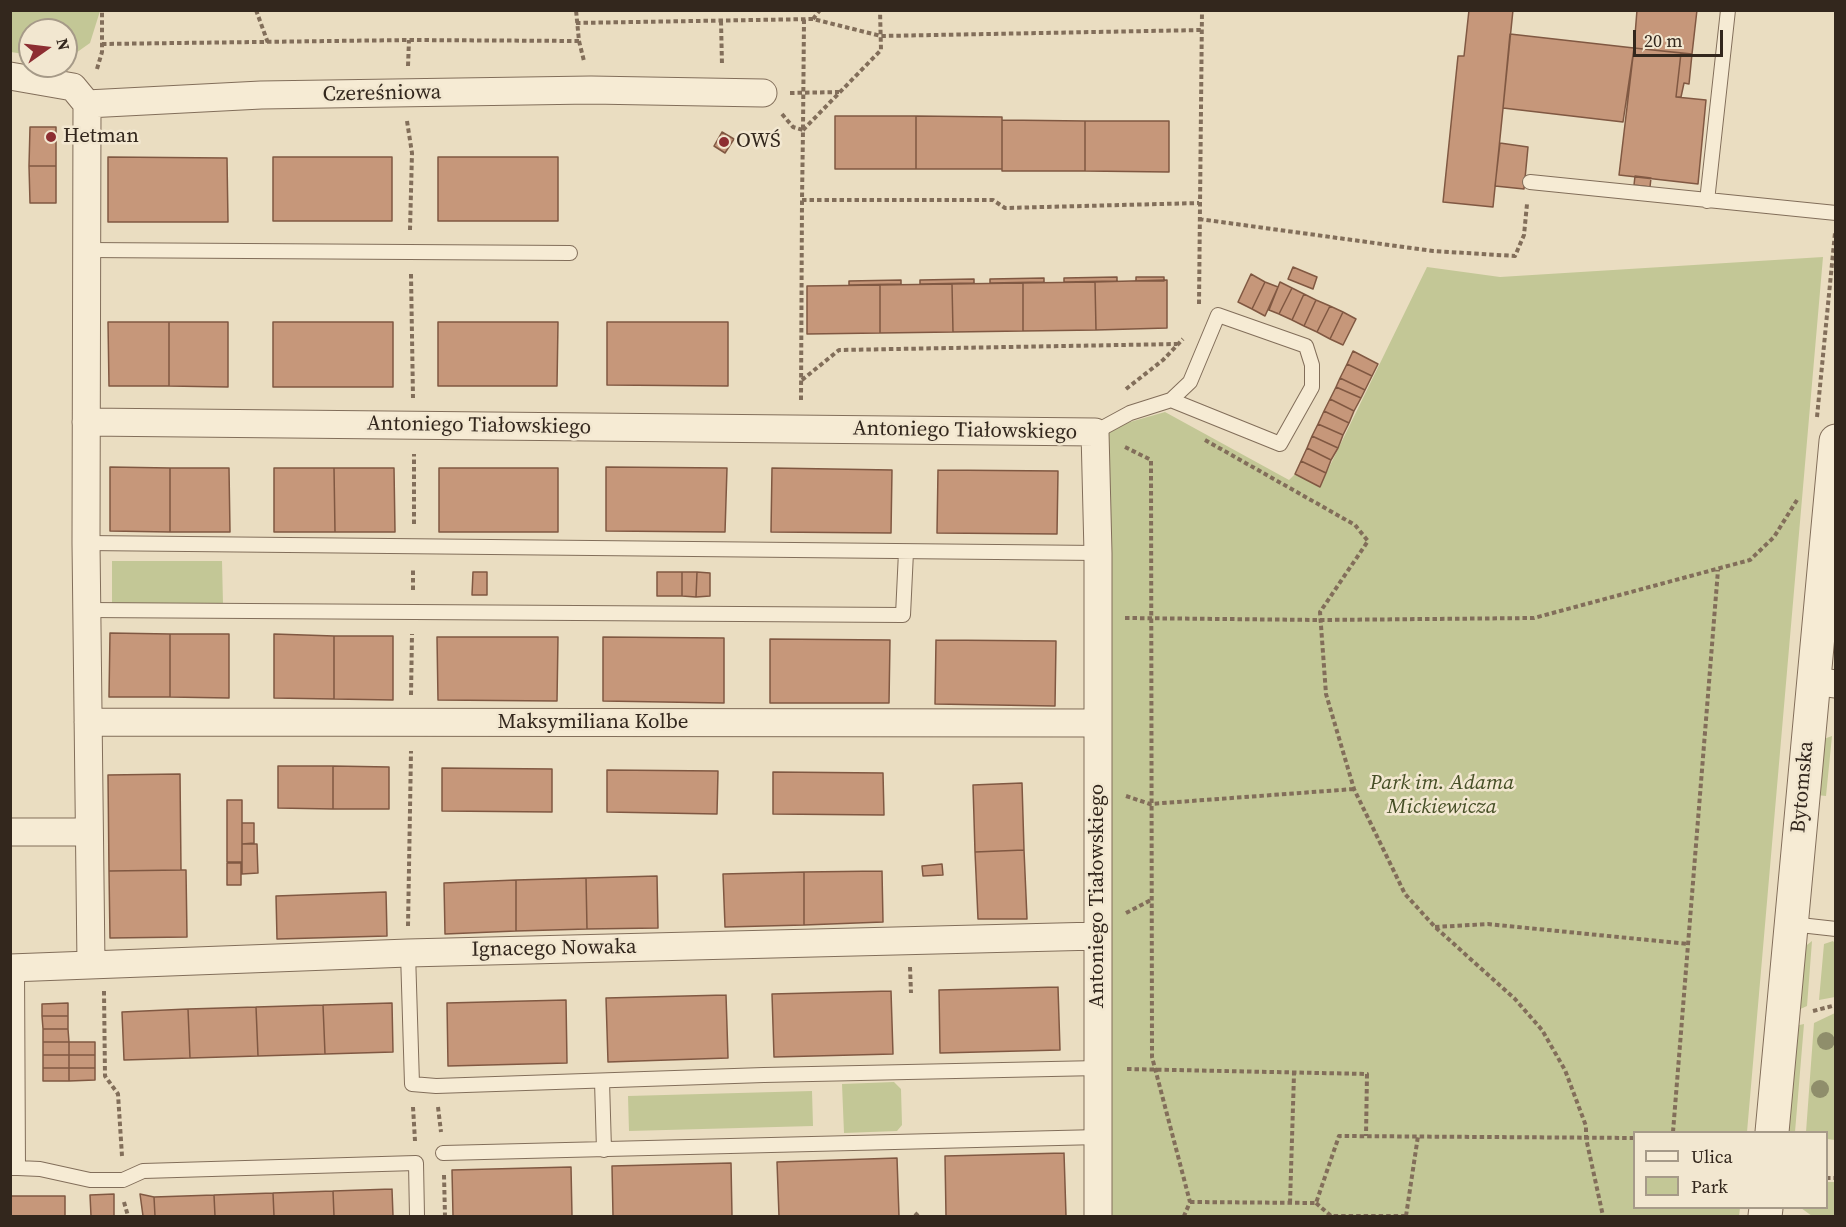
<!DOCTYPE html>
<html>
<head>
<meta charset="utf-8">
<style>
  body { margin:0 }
  #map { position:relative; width:1846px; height:1227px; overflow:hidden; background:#eaddc1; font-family:"Source Serif 4",serif }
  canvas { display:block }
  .frame { position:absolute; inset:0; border:12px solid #33271d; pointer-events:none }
  .legend { position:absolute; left:1633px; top:1131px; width:195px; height:78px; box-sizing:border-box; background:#f2e7d0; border:2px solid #a69a88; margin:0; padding:8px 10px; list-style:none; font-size:18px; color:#33271d }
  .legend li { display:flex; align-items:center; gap:12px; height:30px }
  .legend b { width:30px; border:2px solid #a69a88 }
  .north { position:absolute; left:18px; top:18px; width:60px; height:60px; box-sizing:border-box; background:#f2e7d0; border:2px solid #a69a88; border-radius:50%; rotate:76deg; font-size:16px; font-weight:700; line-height:24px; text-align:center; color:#33271d }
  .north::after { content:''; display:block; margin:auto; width:21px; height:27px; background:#8d2e32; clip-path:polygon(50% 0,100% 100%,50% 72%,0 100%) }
  .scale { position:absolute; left:1633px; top:30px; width:90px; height:27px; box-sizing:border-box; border:3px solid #33271d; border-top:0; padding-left:8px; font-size:18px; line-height:21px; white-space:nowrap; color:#33271d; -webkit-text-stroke:4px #f2e7d0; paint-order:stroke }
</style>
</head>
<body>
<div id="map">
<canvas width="1846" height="1227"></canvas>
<div class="frame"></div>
<ul class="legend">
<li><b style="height:8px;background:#f6ebd4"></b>Ulica</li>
<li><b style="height:16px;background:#c3c796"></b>Park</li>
</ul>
<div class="north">N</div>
<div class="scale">20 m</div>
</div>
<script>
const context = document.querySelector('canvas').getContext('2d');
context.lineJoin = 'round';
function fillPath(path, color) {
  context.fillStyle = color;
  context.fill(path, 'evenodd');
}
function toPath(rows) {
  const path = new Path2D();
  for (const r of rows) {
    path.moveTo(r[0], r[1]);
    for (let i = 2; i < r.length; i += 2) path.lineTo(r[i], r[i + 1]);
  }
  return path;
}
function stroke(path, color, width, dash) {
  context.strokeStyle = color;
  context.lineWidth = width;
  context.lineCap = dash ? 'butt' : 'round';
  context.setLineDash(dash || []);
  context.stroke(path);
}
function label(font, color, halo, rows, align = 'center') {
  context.font = font + ' "Source Serif 4",serif';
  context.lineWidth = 5;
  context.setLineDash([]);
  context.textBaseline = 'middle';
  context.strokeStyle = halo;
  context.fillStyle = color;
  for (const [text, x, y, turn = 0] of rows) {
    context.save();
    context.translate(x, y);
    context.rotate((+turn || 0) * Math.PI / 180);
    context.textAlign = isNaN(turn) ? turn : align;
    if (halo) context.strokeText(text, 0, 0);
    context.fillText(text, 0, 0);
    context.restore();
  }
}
fillPath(toPath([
  [10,11,11,10,100,11,90,43,66,60,66,30,30,30,30,55,11,52],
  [1823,257,1747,1132,1634,1132,1634,1208,1740,1208,1739,1216,1111,1216,1109,428,1165,412,1289,480,1295,474,1320,486,1427,267,1500,277],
  [112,561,222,561,223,604,112,604],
  [1832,736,1826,796,1817,795,1821,740],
  [1812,941,1807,1006,1796,1011,1803,948],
  [1833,941,1836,945,1835,997,1819,1000,1824,944],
  [1835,1013,1835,1140,1827,1139,1826,1132,1806,1132,1814,1023],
  [1804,1024,1795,1132,1787,1132,1795,1026],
  [894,1082,901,1089,902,1125,897,1131,844,1133,842,1084],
  [812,1091,813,1126,629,1131,628,1096],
  [1827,1182,1835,1182,1835,1216,1812,1216,1801,1208,1826,1208]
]), '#c3c796');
const building = toPath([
  [1469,10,1513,10,1493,207,1443,202,1458,56,1464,56,1469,10],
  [1637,10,1697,10,1692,54,1634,48,1637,10],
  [1510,34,1634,48,1623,122,1503,108,1510,34],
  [1634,48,1681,53,1676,97,1706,100,1698,184,1619,175,1634,48],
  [1681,53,1692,54,1689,84,1684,83,1681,97,1676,97,1681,53],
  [835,116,916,116,916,169,835,169,835,116],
  [916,116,1002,117,1002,169,916,169,916,116],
  [1002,120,1085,121,1085,171,1002,171,1002,120],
  [1085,121,1169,121,1169,172,1085,171,1085,121],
  [30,127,56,127,56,166,29,166,30,127],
  [722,132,734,139,725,153,714,146,722,132],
  [1500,143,1528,147,1524,189,1495,186,1500,143],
  [108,157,227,158,228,222,108,222,108,157],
  [273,157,392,157,392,221,273,221,273,157],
  [438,157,558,157,558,221,438,221,438,157],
  [29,166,56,166,56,203,30,203,29,166],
  [1635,176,1651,178,1650,187,1634,185,1635,176],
  [1293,267,1317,277,1313,289,1288,279,1293,267],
  [1251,274,1265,282,1252,309,1238,302,1251,274],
  [1117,277,1117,281,1064,282,1064,278,1117,277],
  [1136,277,1164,277,1164,281,1136,281,1136,277],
  [1044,278,1044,282,990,283,990,279,1044,278],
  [974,279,974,283,920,284,920,280,974,279],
  [901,280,901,284,849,285,849,281,901,280],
  [1167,280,1167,328,1096,330,1095,282,1167,280],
  [1095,282,1096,330,1023,331,1023,283,1095,282],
  [1265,282,1278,287,1265,316,1252,309,1265,282],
  [1280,282,1292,288,1279,314,1269,310,1280,282],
  [1023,283,1023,331,953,332,952,284,1023,283],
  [952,284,953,332,880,333,880,285,952,284],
  [880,285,880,333,807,334,807,286,880,285],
  [1292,288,1304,294,1292,320,1279,314,1292,288],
  [1304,294,1316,300,1304,326,1292,320,1304,294],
  [1316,300,1330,306,1317,332,1304,326,1316,300],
  [1330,306,1343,312,1330,339,1317,332,1330,306],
  [1343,312,1356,319,1343,345,1330,339,1343,312],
  [108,322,169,322,169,386,109,386,108,322],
  [169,322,228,322,228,387,169,386,169,322],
  [273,322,393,322,393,387,273,387,273,322],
  [438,322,558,322,557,386,438,386,438,322],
  [607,322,728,322,728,386,607,385,607,322],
  [1353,351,1378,364,1372,376,1347,364,1353,351],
  [1347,364,1372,376,1365,390,1340,378,1347,364],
  [1340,378,1365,390,1361,398,1336,387,1340,378],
  [1336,387,1361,398,1354,411,1330,399,1336,387],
  [1330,399,1354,411,1349,423,1324,411,1330,399],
  [1324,411,1349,423,1343,435,1318,424,1324,411],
  [1318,424,1343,435,1338,448,1312,436,1318,424],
  [1312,436,1338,448,1331,460,1307,448,1312,436],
  [1307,448,1331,460,1326,473,1301,461,1307,448],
  [1301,461,1326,473,1320,487,1295,474,1301,461],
  [110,467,170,468,170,532,110,531,110,467],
  [606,467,727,468,725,532,606,531,606,467],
  [170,468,229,468,230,532,170,532,170,468],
  [274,468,334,468,335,532,274,532,274,468],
  [334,468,394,468,395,532,335,532,334,468],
  [439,468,558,468,558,532,439,532,439,468],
  [772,468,892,470,891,533,771,532,772,468],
  [938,470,1058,471,1057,534,937,533,938,470],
  [473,572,487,572,487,595,472,595,473,572],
  [657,572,682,572,682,596,657,596,657,572],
  [682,572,697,572,696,597,682,596,682,572],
  [697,572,710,573,710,596,696,597,697,572],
  [110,633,170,634,170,697,109,697,110,633],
  [170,634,229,634,229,698,170,697,170,634],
  [274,634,334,636,334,699,274,698,274,634],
  [334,636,393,636,393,700,334,699,334,636],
  [437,637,558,637,557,701,438,700,437,637],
  [603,637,724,638,724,703,603,701,603,637],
  [770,639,890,640,889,703,770,703,770,639],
  [936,640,1056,641,1055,706,935,704,936,640],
  [278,766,333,766,333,809,278,808,278,766],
  [333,766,389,767,389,809,333,809,333,766],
  [442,768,552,769,552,812,442,811,442,768],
  [607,770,718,771,717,814,607,812,607,770],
  [773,772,883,773,884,815,773,814,773,772],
  [180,774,181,870,109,871,108,775,180,774],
  [1022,783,1024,850,975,852,973,785,1022,783],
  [227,800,242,800,242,862,227,862,227,800],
  [242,823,254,823,254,843,242,844,242,823],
  [242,844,257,844,258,873,242,874,242,844],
  [1024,850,1027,919,978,919,975,852,1024,850],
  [227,863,241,863,241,885,227,885,227,863],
  [942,864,943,875,923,876,922,866,942,864],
  [181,870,186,870,187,937,110,938,109,871,181,870],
  [882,871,883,922,804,925,804,872,882,871],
  [804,872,804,925,725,927,723,874,804,872],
  [657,876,658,928,587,929,586,878,657,876],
  [586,878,587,929,516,931,516,880,586,878],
  [516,880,516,931,445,934,444,883,516,880],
  [386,892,387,936,277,939,276,896,386,892],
  [1058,987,1060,1050,940,1053,939,990,1058,987],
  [891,991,893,1054,774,1057,772,994,891,991],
  [726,995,728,1058,608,1062,606,998,726,995],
  [566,1000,567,1063,448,1066,447,1003,566,1000],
  [68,1003,68,1016,42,1016,42,1004,68,1003],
  [392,1003,393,1052,325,1054,323,1005,392,1003],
  [323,1005,325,1054,258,1056,256,1007,323,1005],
  [256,1007,258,1056,190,1058,188,1009,256,1007],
  [188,1009,190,1058,124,1060,122,1012,188,1009],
  [42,1016,68,1016,68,1029,43,1029,42,1016],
  [43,1029,68,1029,69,1042,43,1042,43,1029],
  [43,1042,69,1042,69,1055,43,1055,43,1042],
  [69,1042,95,1042,95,1055,69,1055,69,1042],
  [43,1055,69,1055,69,1068,43,1068,43,1055],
  [69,1055,95,1055,95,1068,69,1068,69,1055],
  [43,1068,69,1068,69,1081,43,1081,43,1068],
  [69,1068,95,1068,95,1080,69,1081,69,1068],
  [1064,1153,1066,1216,946,1216,945,1156,1064,1153],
  [897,1158,899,1216,779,1216,777,1162,897,1158],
  [731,1163,732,1216,613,1216,612,1166,731,1163],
  [571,1167,572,1216,453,1216,452,1170,571,1167],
  [392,1189,393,1216,334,1216,333,1191,392,1189],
  [333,1191,334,1216,274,1216,273,1193,333,1191],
  [273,1193,274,1216,215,1216,214,1195,273,1193],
  [114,1194,114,1216,91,1216,90,1195,114,1194],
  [140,1194,154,1197,155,1216,143,1216,140,1194],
  [214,1195,215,1216,155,1216,154,1197,214,1195],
  [10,1196,65,1196,65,1216,10,1216,10,1196]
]);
fillPath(building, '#c6977a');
stroke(building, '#805842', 1.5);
const service = toPath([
  [1530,182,1836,213],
  [1707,201,1728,10],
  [86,250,570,253],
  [1095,432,1130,413,1171,400,1280,444,1312,387,1312,365,1306,346,1218,315,1190,382,1171,400],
  [86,543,1098,553],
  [87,610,903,615,906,552],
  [1791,924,1836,929],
  [408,953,412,1084,436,1086,764,1075,1099,1068],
  [602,1081,604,1150],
  [443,1153,1099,1137],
  [11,1168,18,1168,17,968],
  [18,1168,40,1169,90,1180,123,1180,143,1171,416,1163,417,1216]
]);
const minor = toPath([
  [10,76,73,87,87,104],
  [87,104,86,543,91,964],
  [87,104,261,95,591,90,763,93],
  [86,422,1095,432,1098,553,1098,1216],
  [1812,681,1836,684],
  [88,722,1097,723],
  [10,832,89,832],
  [10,968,408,953,1098,936]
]);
const tertiary = toPath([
  [1772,1132,1836,441],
  [1765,1216,1766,1208]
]);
stroke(service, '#826e5a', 16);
stroke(minor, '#826e5a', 29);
stroke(tertiary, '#826e5a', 35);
stroke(toPath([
  [256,10,268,43],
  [813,19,820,10],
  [721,21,722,65],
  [576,23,813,19,881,36,1202,30],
  [579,41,584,61],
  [102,44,409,40,579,41,576,10],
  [408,66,409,40],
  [97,69,102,52,102,10],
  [790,93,839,92],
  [782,114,793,127,803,130,802,200,993,200,1005,208,1199,203],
  [407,121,412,153,410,230],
  [803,129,804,19],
  [803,130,881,50,880,10],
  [1199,219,1433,251,1515,256,1524,235,1527,204],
  [411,274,413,398],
  [1199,304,1202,10],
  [802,380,839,350,1177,344],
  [1126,389,1163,360,1183,339],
  [801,400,802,200],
  [1817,417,1835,233],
  [1205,440,1355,525,1368,541,1320,612,1326,694,1354,789,1405,894,1435,927,1515,999,1542,1030,1565,1070,1586,1126,1586,1138,1603,1216],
  [1125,447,1151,460,1152,1057,1190,1202,1184,1216],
  [414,524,414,454],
  [413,590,413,568],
  [1125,618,1321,620,1534,618,1750,560,1774,537,1797,500],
  [411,695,412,634],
  [1126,796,1150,804,1354,789],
  [1126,913,1151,900],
  [408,926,411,751],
  [1435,927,1488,924,1688,944],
  [910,967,911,993],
  [104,991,105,1076,118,1094,122,1156],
  [1813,1011,1836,1005],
  [1127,1069,1367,1074,1366,1136],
  [413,1107,415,1141],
  [438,1107,441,1132],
  [1673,1132,1718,570],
  [444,1175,445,1216],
  [1826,1178,1836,1178],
  [124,1202,128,1216],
  [1190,1202,1316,1203,1339,1136,1634,1138],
  [1290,1203,1294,1074],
  [1316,1203,1331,1216,1406,1216],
  [915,1213,918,1216],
  [1406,1216,1418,1136]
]), '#826e5a', 4, [4.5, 3]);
stroke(service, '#f6ebd4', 14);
stroke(minor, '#f6ebd4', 27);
stroke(tertiary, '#f6ebd4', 33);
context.fillStyle = '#8f8e6b';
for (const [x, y] of [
  [1826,1041],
  [1820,1089]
]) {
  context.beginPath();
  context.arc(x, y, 9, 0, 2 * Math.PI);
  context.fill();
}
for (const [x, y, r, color] of [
  [51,137,6,"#8d2e32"],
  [724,142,6,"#8d2e32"]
]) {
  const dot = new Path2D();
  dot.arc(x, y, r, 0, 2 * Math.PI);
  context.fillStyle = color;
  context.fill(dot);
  stroke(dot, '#f2e7d0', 2);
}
label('21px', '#33271d', '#f2e7d0', [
  ["Czereśniowa",382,94,-1],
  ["Antoniego Tiałowskiego",479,426,1],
  ["Antoniego Tiałowskiego",965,431,1],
  ["Maksymiliana Kolbe",593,723],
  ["Bytomska",1803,787,-85],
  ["Antoniego Tiałowskiego",1098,896,-90],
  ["Ignacego Nowaka",554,949,-1]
]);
label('21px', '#33271d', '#f2e7d0', [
  ["Hetman",63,137],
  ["OWŚ",736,142]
], 'left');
label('italic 21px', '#454e25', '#f2e7d0', [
  ["Park im. Adama",1442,784],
  ["Mickiewicza",1442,808]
]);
</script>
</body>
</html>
